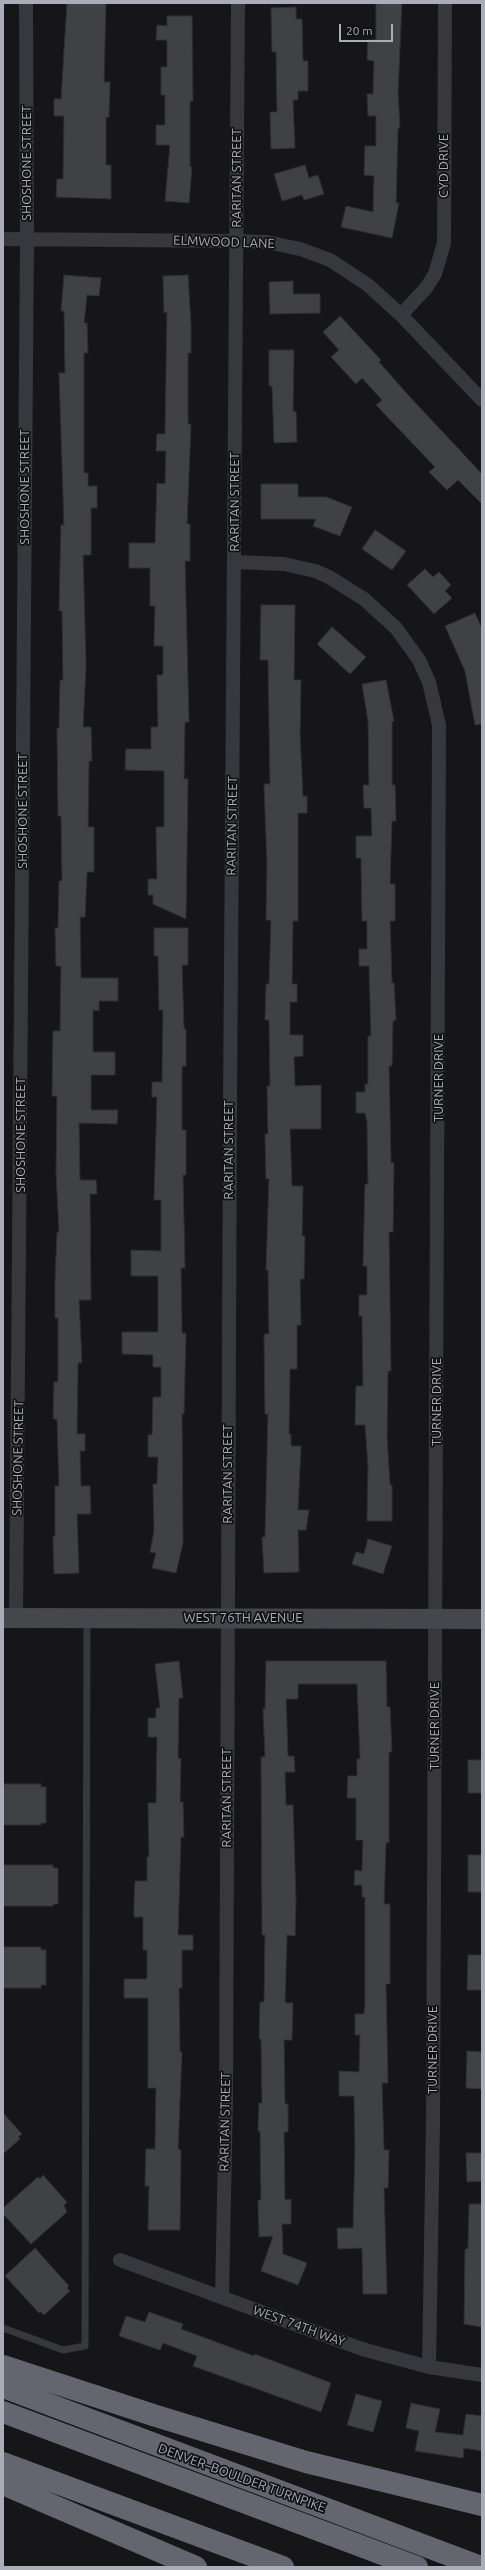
<!DOCTYPE html>
<html>
<head>
<meta charset="utf-8">
<style>
  body { margin:0 }
  #map { position:relative; width:485px; height:2570px; overflow:hidden; background:#161618; font-family:Ubuntu,sans-serif }
  canvas { display:block }
  .frame { position:absolute; inset:0; border:4px solid #a8adb8; pointer-events:none }
  .scale { position:absolute; left:339px; top:24px; width:54px; height:18px; box-sizing:border-box; border:2px solid #a8adb8; border-top:0; padding-left:5px; font-size:12px; line-height:14px; white-space:nowrap; color:#a8adb8; -webkit-text-stroke:3px #111113; paint-order:stroke }
</style>
</head>
<body>
<div id="map">
<canvas width="485" height="2570"></canvas>
<div class="frame"></div>
<div class="scale">20 m</div>
</div>
<script>
const context = document.querySelector('canvas').getContext('2d');
context.lineJoin = 'round';
function fillPath(path, color) {
  context.fillStyle = color;
  context.fill(path, 'evenodd');
}
function toPath(rows) {
  const path = new Path2D();
  for (const r of rows) {
    path.moveTo(r[0], r[1]);
    for (let i = 2; i < r.length; i += 2) path.lineTo(r[i], r[i + 1]);
  }
  return path;
}
function stroke(path, color, width, dash) {
  context.strokeStyle = color;
  context.lineWidth = width;
  context.lineCap = dash ? 'butt' : 'round';
  context.setLineDash(dash || []);
  context.stroke(path);
}
function label(font, color, halo, rows, align = 'center') {
  context.font = font + ' Ubuntu,sans-serif';
  context.lineWidth = 3.5;
  context.setLineDash([]);
  context.textBaseline = 'middle';
  context.strokeStyle = halo;
  context.fillStyle = color;
  for (const [text, x, y, turn = 0] of rows) {
    context.save();
    context.translate(x, y);
    context.rotate((+turn || 0) * Math.PI / 180);
    context.textAlign = isNaN(turn) ? turn : align;
    if (halo) context.strokeText(text, 0, 0);
    context.fillText(text, 0, 0);
    context.restore();
  }
}
const building = toPath([
  [67,3,106,3,104,82,110,82,109,117,106,117,106,165,111,165,111,199,56,197,57,179,63,179,64,116,54,116,54,99,61,99,67,3],
  [376,3,402,3,398,93,400,128,398,128,396,203,399,203,392,238,341,227,346,206,373,212,374,176,364,175,365,146,376,146,376,116,368,116,367,94,373,94,374,61,367,60,368,40,376,40,376,3],
  [296,7,296,19,302,19,303,61,308,61,308,91,298,91,298,100,293,100,295,148,271,149,270,112,277,112,276,52,272,52,271,8,296,7],
  [167,16,192,16,193,101,190,101,190,167,192,167,189,203,165,201,170,145,156,145,156,125,165,125,165,95,161,95,161,67,167,67,167,40,156,40,157,25,167,26,167,16],
  [305,165,309,178,318,175,324,194,304,200,302,195,282,201,274,174,305,165],
  [64,275,101,278,99,296,87,295,84,323,87,323,88,353,84,353,84,473,88,473,88,486,97,486,97,508,91,508,91,555,83,555,86,665,83,727,91,727,92,761,89,761,88,827,94,827,94,872,87,872,85,917,80,917,81,978,118,978,118,1001,99,1001,99,1011,93,1010,93,1052,115,1052,115,1075,91,1075,91,1110,118,1110,117,1124,79,1123,80,1180,96,1180,97,1194,90,1194,91,1300,79,1300,82,1363,78,1363,77,1434,85,1434,85,1451,80,1451,81,1486,90,1486,91,1514,77,1514,79,1573,54,1574,53,1536,55,1536,55,1486,59,1486,57,1419,53,1419,54,1382,58,1382,58,1318,55,1318,55,1282,57,1232,59,1232,56,1172,57,1096,52,1096,53,1031,60,1031,61,966,56,966,55,928,58,928,59,881,62,881,61,816,58,816,57,728,59,728,60,680,63,680,62,611,59,611,61,525,64,525,59,373,65,373,64,311,61,311,64,275],
  [188,275,191,325,191,353,188,353,188,424,191,424,187,524,190,524,190,561,185,561,189,722,185,722,184,779,188,779,186,919,153,904,153,895,148,895,148,879,157,879,156,827,164,827,164,771,125,770,126,749,151,749,151,727,158,727,157,675,163,675,163,646,154,646,155,606,150,606,150,568,129,568,129,543,155,543,157,483,165,484,166,451,156,451,157,434,165,434,167,312,164,313,163,276,188,275],
  [293,281,293,294,320,294,320,313,270,314,269,282,293,281],
  [340,316,381,360,379,362,409,396,482,474,482,504,458,480,447,490,429,472,435,467,376,405,382,400,362,378,356,384,331,357,339,350,323,332,340,316],
  [269,350,294,350,293,412,296,411,297,442,274,443,272,386,269,386,269,350],
  [261,484,298,484,298,497,326,497,352,507,340,536,313,526,316,519,261,519,261,484],
  [375,530,406,551,392,570,362,549,375,530],
  [425,569,433,577,439,572,451,585,445,591,452,598,434,614,407,585,425,569],
  [261,605,295,605,294,680,301,680,300,735,303,797,307,796,307,813,298,813,298,921,293,921,292,984,297,984,297,1002,290,1002,290,1035,303,1035,303,1056,294,1057,295,1086,321,1085,321,1129,290,1129,292,1186,303,1186,302,1236,305,1236,304,1279,300,1279,301,1325,297,1325,297,1369,290,1369,289,1434,291,1434,291,1446,301,1446,298,1510,309,1510,306,1530,298,1530,299,1572,264,1573,262,1537,265,1537,268,1414,265,1414,264,1334,269,1334,268,1270,266,1270,269,1179,266,1179,265,1134,268,1134,267,1086,270,1086,269,1020,265,1020,266,984,269,984,271,920,266,920,267,864,264,784,270,784,268,660,260,660,261,605],
  [475,613,482,629,482,724,475,725,465,671,445,626,475,613],
  [332,627,366,657,350,674,317,644,332,627],
  [386,680,394,721,392,722,392,785,395,785,396,821,392,821,390,884,395,884,395,921,390,921,392,983,394,983,396,1020,393,1021,392,1066,389,1066,391,1163,394,1163,393,1232,389,1232,391,1371,388,1371,387,1437,390,1485,392,1485,392,1521,367,1521,368,1466,365,1425,355,1425,356,1386,363,1386,362,1316,359,1316,359,1295,367,1295,367,1266,363,1266,365,1184,368,1184,367,1121,365,1113,356,1113,356,1092,365,1092,365,1084,368,1084,368,1036,371,1036,369,966,359,966,359,949,367,949,367,921,362,921,361,858,356,858,356,836,372,836,371,808,364,808,363,785,369,785,368,721,362,684,386,680],
  [154,928,188,928,188,965,182,965,184,1029,186,1029,186,1066,182,1066,182,1130,186,1130,186,1175,183,1175,185,1268,181,1268,182,1333,186,1333,184,1414,182,1414,183,1543,176,1573,152,1568,156,1553,150,1552,154,1531,153,1484,157,1484,158,1457,148,1457,148,1435,152,1435,153,1397,161,1397,161,1367,153,1367,153,1355,122,1354,122,1332,158,1332,158,1276,131,1276,131,1250,161,1251,161,1200,154,1200,157,1097,152,1097,152,1082,162,1082,163,1010,159,1010,158,956,154,956,154,928],
  [368,1539,392,1546,383,1574,352,1564,356,1552,364,1554,368,1539],
  [179,1661,183,1698,179,1698,178,1758,181,1759,180,1802,183,1802,184,1837,181,1837,178,1935,193,1935,193,1950,182,1950,182,1988,179,1988,180,2052,182,2052,178,2149,181,2150,180,2230,148,2230,149,2186,145,2186,146,2149,155,2149,156,2088,148,2088,148,1998,124,1998,124,1979,147,1979,147,1950,143,1950,143,1917,134,1917,134,1903,135,1881,147,1881,147,1857,149,1857,148,1803,156,1803,157,1737,148,1737,148,1718,156,1718,156,1708,160,1708,155,1664,179,1661],
  [266,1661,386,1661,387,1707,390,1707,392,1752,389,1752,389,1843,386,1842,384,1904,390,1904,390,1984,386,1984,388,2083,382,2083,384,2150,389,2150,388,2188,384,2188,387,2294,363,2294,362,2248,338,2249,337,2228,353,2228,355,2149,354,2096,339,2096,339,2071,359,2072,360,2035,355,2035,355,2014,364,2014,365,2004,365,1897,362,1897,362,1885,354,1885,355,1870,362,1871,363,1840,356,1840,356,1798,347,1798,348,1776,357,1776,357,1759,360,1759,357,1684,298,1684,298,1699,286,1699,288,1756,294,1756,295,1772,285,1772,286,1805,293,1805,296,1900,295,1936,287,1935,285,2003,293,2003,292,2040,284,2040,285,2104,288,2104,288,2132,284,2132,285,2200,291,2199,291,2224,282,2224,283,2254,307,2263,298,2285,261,2271,273,2236,259,2237,258,2200,261,2200,260,2131,258,2131,259,2103,262,2103,261,2039,259,2039,260,2002,264,2002,265,1935,262,1935,261,1757,265,1757,263,1709,265,1709,266,1661],
  [468,1760,482,1760,482,1793,468,1793,468,1760],
  [3,1784,41,1784,41,1787,46,1787,46,1823,41,1823,41,1825,3,1825,3,1784],
  [468,1855,482,1855,482,1892,468,1892,468,1855],
  [3,1865,53,1865,53,1868,58,1868,58,1904,53,1904,53,1906,3,1906,3,1865],
  [3,1947,41,1947,41,1950,46,1950,46,1985,41,1985,41,1988,3,1988,3,1947],
  [468,1955,482,1955,482,1990,467,1990,468,1955],
  [467,2051,482,2052,482,2089,466,2088,467,2051],
  [3,2113,22,2134,18,2137,20,2139,3,2154,3,2113],
  [466,2153,482,2153,482,2181,467,2182,466,2153],
  [43,2175,67,2202,64,2205,67,2212,31,2244,3,2214,3,2208,38,2177,40,2179,43,2175],
  [469,2204,482,2204,482,2327,464,2324,465,2249,468,2249,469,2204],
  [35,2248,69,2286,67,2288,70,2291,44,2315,41,2312,39,2313,5,2276,35,2248],
  [149,2312,183,2324,181,2329,254,2356,255,2354,331,2383,321,2412,193,2366,197,2356,163,2343,160,2350,119,2336,126,2316,145,2322,149,2312],
  [356,2394,382,2401,373,2432,347,2425,356,2394],
  [411,2403,440,2409,435,2432,463,2435,466,2414,482,2416,482,2451,464,2448,463,2458,415,2451,419,2431,406,2428,411,2403]
]);
fillPath(building, '#404145');
stroke(building, '#303034', 1);
stroke(toPath([
  [3,2328,63,2350,85,2346,87,1620]
]), '#37383d', 7);
stroke(toPath([
  [3,239,236,241,267,242,300,249,330,260,368,285,401,315,482,400],
  [401,315,426,288,435,274,444,243,445,3],
  [235,562,284,564,315,571,329,577,364,599,396,628,419,660,429,682,439,725,433,2121,429,2367],
  [16,1618,27,240,26,3],
  [120,2260,362,2349,429,2367,482,2375],
  [222,2297,226,2098,230,1099,238,3]
]), '#37383d', 14);
stroke(toPath([
  [3,1618,482,1619]
]), '#45474d', 20);
stroke(toPath([
  [3,2366,153,2415,306,2462,482,2505],
  [3,2387,481,2567],
  [3,2412,417,2567],
  [3,2463,283,2567],
  [3,2484,196,2567]
]), '#63666e', 22);
label('13px', '#a8adb8', '#111113', [
  ["SHOSHONE STREET",27,163,-90],
  ["CYD DRIVE",444,166,-90],
  ["RARITAN STREET",237,178,-90],
  ["ELMWOOD LANE",224,242,2],
  ["SHOSHONE STREET",25,487,-90],
  ["RARITAN STREET",235,502,-90],
  ["SHOSHONE STREET",23,811,-90],
  ["RARITAN STREET",232,826,-89],
  ["TURNER DRIVE",439,1078,-90],
  ["SHOSHONE STREET",21,1135,-90],
  ["RARITAN STREET",229,1150,-90],
  ["TURNER DRIVE",437,1402,-90],
  ["SHOSHONE STREET",18,1458,-89],
  ["RARITAN STREET",228,1474,-90],
  ["WEST 76TH AVENUE",243,1618],
  ["TURNER DRIVE",435,1726,-90],
  ["RARITAN STREET",227,1798,-90],
  ["TURNER DRIVE",433,2050,-90],
  ["RARITAN STREET",225,2122,-89],
  ["WEST 74TH WAY",299,2326,20],
  ["DENVER–BOULDER TURNPIKE",242,2478,20]
]);
</script>
</body>
</html>
